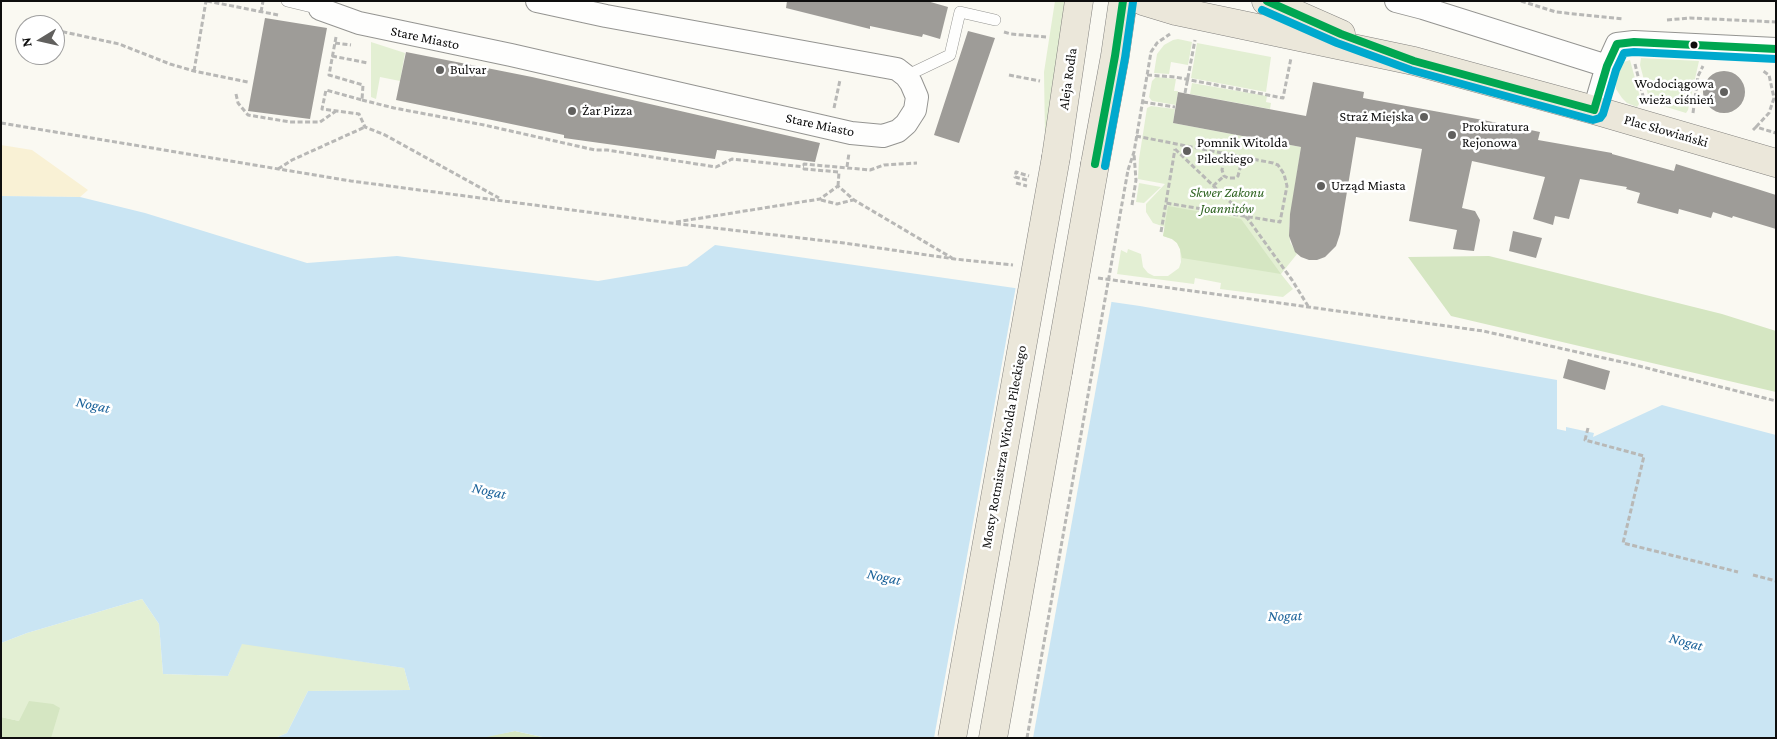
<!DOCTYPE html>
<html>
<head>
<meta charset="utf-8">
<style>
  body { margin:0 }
  #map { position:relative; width:1777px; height:739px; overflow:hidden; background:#faf9f2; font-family:"Crimson Pro",serif }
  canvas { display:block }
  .frame { position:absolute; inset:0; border:2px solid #0e0e0e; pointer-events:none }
  .north { position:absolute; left:15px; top:15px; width:50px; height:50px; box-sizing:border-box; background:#fff; border:1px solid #9f9f9f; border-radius:50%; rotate:261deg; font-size:14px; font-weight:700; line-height:20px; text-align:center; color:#0e0e0e }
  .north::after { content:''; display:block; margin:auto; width:18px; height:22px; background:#61605e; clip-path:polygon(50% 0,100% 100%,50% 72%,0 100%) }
</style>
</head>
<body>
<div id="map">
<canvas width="1777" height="739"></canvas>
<div class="frame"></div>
<div class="north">N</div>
</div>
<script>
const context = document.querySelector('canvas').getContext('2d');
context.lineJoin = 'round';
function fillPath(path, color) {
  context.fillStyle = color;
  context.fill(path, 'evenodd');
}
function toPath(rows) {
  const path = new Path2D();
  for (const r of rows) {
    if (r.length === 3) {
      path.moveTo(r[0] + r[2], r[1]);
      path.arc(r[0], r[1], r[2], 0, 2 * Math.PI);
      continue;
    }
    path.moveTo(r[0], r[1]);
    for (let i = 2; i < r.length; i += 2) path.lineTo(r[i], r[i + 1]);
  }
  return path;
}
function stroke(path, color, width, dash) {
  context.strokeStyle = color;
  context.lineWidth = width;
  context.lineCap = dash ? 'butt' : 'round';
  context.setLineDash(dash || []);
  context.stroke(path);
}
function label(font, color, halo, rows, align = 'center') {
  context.font = font + ' "Crimson Pro",serif';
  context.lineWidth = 5;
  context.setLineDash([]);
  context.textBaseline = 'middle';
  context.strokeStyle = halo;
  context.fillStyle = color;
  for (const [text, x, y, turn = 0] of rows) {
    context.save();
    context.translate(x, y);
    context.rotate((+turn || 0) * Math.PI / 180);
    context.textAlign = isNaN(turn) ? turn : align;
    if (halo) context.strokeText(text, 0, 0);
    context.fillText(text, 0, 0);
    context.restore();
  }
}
fillPath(toPath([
  [1055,1,1069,1,1045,139,1044,72],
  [1178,39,1192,42,1188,65,1171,62,1169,74,1154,73,1157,54,1164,45,1173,40],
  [371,42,405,53,400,81,380,77,376,99,371,97],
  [1197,43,1271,57,1266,92,1191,78],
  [1641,58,1699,61,1688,110,1686,113,1650,102,1640,65],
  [1630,60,1641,101,1637,107,1627,103,1622,98,1616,89,1616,84,1619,69,1624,62],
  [1156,77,1176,79,1174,91,1178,91,1176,105,1152,101,1149,97,1152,81],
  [1192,83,1267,96,1266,102,1271,103,1270,109,1190,94],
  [1151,106,1175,109,1173,123,1301,147,1289,226,1290,242,1297,254,1281,274,1293,289,1283,297,1220,289,1221,283,1195,278,1194,284,1117,274,1121,250,1127,253,1128,249,1141,254,1143,267,1148,273,1154,276,1168,276,1179,268,1181,262,1180,249,1177,243,1172,239,1163,236,1165,227,1153,223,1146,212,1146,204,1165,184,1138,179,1139,159,1147,108],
  [1139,183,1161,187,1144,203,1136,202],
  [142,599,159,624,163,674,228,676,242,643,404,668,410,690,308,691,287,733,275,738,51,738,51,734,19,721,1,717,1,643,27,633]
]), '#e3efd3');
fillPath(toPath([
  [1168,206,1241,219,1281,274,1182,258,1180,249,1177,243,1172,239,1163,236],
  [1489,256,1722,314,1776,331,1776,392,1451,316,1408,257],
  [29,701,53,704,60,708,51,738,1,738,1,717,19,721],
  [515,731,547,738,482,738,482,737]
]), '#d5e6c2');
fillPath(toPath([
  [1,145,32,150,88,190,80,197,1,196]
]), '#f9f1d5');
fillPath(toPath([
  [1,196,80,197,145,213,307,263,397,256,598,281,687,266,715,245,1140,306,1557,380,1557,429,1566,431,1566,427,1594,433,1593,437,1662,405,1776,435,1776,738,547,738,515,731,482,738,275,738,287,733,308,691,410,690,404,668,242,644,228,676,163,674,159,624,142,599,27,633,1,643]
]), '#cae5f3');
fillPath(toPath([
  [1016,286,1112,299,1033,738,934,738]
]), '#faf9f2');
fillPath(toPath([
  [787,1,927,1,948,7,940,39,923,34,922,37,870,26,870,29,786,8],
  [265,18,327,28,310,119,248,111],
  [968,31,995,38,959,143,934,135],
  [406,52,532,77,820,143,815,162,717,150,715,159,564,138,564,135,396,100],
  [1724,92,21],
  [1313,82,1364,92,1363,98,1483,120,1540,132,1538,140,1612,153,1612,154,1674,171,1676,164,1754,188,1776,195,1776,229,1733,216,1732,218,1713,212,1711,218,1679,209,1678,214,1637,203,1640,193,1626,189,1627,187,1580,179,1569,219,1555,216,1553,225,1533,219,1545,177,1472,161,1462,208,1475,211,1480,220,1474,251,1453,249,1457,230,1409,221,1422,149,1356,137,1340,234,1336,246,1325,257,1317,260,1309,260,1301,257,1295,252,1289,236,1290,214,1301,147,1173,123,1178,92,1306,116],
  [1513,231,1542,238,1536,258,1509,251],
  [1568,359,1610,371,1605,390,1563,378]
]), '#9e9c98');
const service = toPath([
  [287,1,320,9],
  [906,76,950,55,960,12,995,20]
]);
const minor = toPath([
  [322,1,320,9,359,23,511,55,851,133,883,136,898,131,906,124,915,110,917,97,911,83,906,76,897,69,606,16,537,1],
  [1396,1,1423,8,1607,66],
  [1594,110,1607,66,1617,44,1634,42,1776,49]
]);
const primary = toPath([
  [1143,1,1176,11,1414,61,1594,110,1776,163],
  [1266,1,1341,34],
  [1056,157,1079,1],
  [1095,164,1115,56,1123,1],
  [993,738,1058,372]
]);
stroke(service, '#949491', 12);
stroke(minor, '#949491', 24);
stroke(primary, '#82817e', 29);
stroke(toPath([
  [207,1,278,15],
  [1521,1,1556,12,1623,19],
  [261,12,263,1],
  [1667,20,1690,18,1776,22],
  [35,24,38,25],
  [55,30,119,44,170,64,194,71,248,82],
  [1004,32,1011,34,1046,37],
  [336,37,329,75,363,85,362,100,326,90,322,109,359,114,365,127,385,135,499,198],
  [335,43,351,45],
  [332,56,368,63],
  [1635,64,1644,100],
  [194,71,206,1],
  [1009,75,1040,81],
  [1147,75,1175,77,1283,98,1291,58],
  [1185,93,1195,40],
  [236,94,238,103,248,115,290,122,320,122,336,111],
  [362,100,394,108,484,125,595,150,607,150,716,167,732,159,804,167],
  [1143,102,1175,107],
  [834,108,840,80],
  [1693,113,1698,76,1703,66],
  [1,123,351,181,671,223,844,243,955,259,1013,265],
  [1756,127,1769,113,1774,98,1769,75,1763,71],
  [1753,130,1756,127,1776,133],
  [1136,136,1273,163,1278,165,1284,174,1287,186,1280,222,1166,203],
  [1175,149,1248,219,1292,280,1308,306],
  [1225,153,1222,170,1224,176,1228,178,1236,178,1238,176,1243,157],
  [847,167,849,153],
  [278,169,292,160,365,127],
  [1128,170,1134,152,1151,52,1157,43,1170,34],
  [1027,180,1015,177,1016,172,1029,176],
  [1016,183,1027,186],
  [838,186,839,172,804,169,804,164,870,170,884,165,917,163],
  [1213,186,1224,176],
  [821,200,837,204,853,200],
  [1132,205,1136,180,1134,154],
  [676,222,820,199,838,186,854,200,952,258],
  [1161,232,1175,149],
  [1098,278,1483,331,1631,364,1776,401],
  [1588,428,1585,440,1644,456,1623,543,1738,572],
  [1753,575,1776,581]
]), '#b8b8b6', 3, [5, 2.5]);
stroke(service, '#fefefd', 11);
stroke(minor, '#fefefd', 22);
stroke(primary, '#ebe7da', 28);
const primaryBridge = toPath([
  [1058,372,1095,164],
  [952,738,1056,157]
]);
stroke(primaryBridge, '#82817e', 29, []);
stroke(toPath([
  [1027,738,1128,170]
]), '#b8b8b6', 3, [5, 2.5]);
stroke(primaryBridge, '#ebe7da', 28);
stroke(toPath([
  [1267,1,1341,34,1414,61,1594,110,1607,66,1617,44,1634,42,1776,49],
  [1095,164,1115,56,1123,1]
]), '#00a651', 8);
stroke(toPath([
  [1262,10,1337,43,1411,70,1593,120,1600,118,1603,114,1616,70,1624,53,1634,52,1776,59],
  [1105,166,1125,58,1133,2]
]), '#00a9ce', 8);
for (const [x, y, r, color] of [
  [1694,45,4.5,"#0e0e0e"],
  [440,70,5,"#61605e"],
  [1724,92,5,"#61605e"],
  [572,111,5,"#61605e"],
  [1424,117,5,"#61605e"],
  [1452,135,5,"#61605e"],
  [1187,151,5,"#61605e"],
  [1321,186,5,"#61605e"]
]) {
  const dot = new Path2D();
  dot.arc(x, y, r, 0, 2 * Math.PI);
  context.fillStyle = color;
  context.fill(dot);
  stroke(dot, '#fff', 2);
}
label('14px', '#0e0e0e', '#fff', [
  ["Stare Miasto",425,38,12],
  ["Aleja Rodła",1068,79,-82],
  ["Stare Miasto",820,125,12],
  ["Plac Słowiański",1666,131,16],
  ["Mosty Rotmistrza Witolda Pileckiego",1004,447,-80]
]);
label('14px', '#0e0e0e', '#fff', [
  ["Bulvar",450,70],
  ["Wodociągowa",1714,84,"right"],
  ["wieża ciśnień",1714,100,"right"],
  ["Żar Pizza",582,111],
  ["Straż Miejska",1414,117,"right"],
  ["Prokuratura",1462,127],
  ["Rejonowa",1462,143],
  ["Pomnik Witolda",1197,143],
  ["Pileckiego",1197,159],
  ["Urząd Miasta",1331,186]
], 'left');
label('italic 14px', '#2e6321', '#fff', [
  ["Skwer Zakonu",1227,193],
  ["Joannitów",1227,209]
]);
label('italic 15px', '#1c639a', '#fff', [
  ["Nogat",93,405,12],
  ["Nogat",489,491,12],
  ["Nogat",884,577,12],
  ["Nogat",1285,616,-1],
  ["Nogat",1686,642,15]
]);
</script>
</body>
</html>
